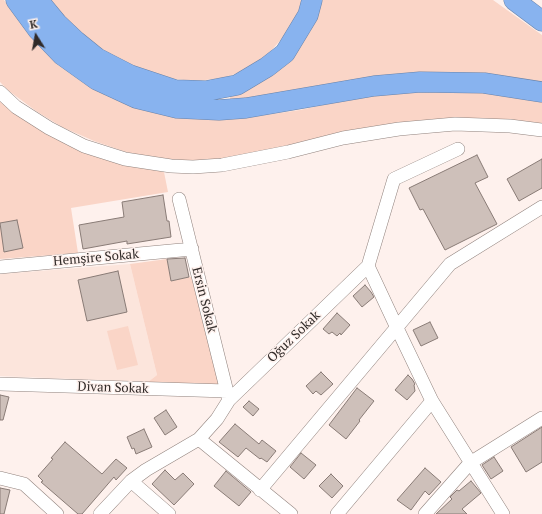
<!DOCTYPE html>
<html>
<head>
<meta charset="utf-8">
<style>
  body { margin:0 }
  #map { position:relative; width:542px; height:514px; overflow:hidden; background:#fef1ed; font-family:"PT Serif",serif }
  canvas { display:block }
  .north { position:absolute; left:16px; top:16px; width:40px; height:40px; -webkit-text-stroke:3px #fef1ed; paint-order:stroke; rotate:349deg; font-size:11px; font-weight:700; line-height:16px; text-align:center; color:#302a28 }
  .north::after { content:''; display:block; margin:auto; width:14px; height:18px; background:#302a28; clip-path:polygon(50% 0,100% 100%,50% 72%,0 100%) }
</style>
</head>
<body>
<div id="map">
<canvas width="542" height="514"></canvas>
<div class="north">K</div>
</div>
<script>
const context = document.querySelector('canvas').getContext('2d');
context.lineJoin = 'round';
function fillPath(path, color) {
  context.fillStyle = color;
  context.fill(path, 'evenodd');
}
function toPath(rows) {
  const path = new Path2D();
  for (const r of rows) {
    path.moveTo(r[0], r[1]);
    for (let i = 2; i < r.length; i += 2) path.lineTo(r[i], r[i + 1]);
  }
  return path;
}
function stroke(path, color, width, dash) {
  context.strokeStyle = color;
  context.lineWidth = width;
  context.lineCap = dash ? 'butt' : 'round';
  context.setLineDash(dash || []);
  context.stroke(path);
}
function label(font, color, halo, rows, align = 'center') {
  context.font = font + ' "PT Serif",serif';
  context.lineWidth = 3;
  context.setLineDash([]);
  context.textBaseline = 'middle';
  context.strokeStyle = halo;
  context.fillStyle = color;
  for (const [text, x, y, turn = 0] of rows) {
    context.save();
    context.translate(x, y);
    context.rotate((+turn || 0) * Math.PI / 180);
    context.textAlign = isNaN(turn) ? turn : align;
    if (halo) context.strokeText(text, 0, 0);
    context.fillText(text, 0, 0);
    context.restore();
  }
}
fillPath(toPath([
  [130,264,157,375,148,382,0,376,0,274]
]), '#fce5dc');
fillPath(toPath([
  [0,0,4,0,29,35,58,65,85,84,111,98,143,109,213,119,252,117,300,110,351,99,395,93,444,92,489,93,542,102,542,126,511,120,222,159,192,161,158,159,126,152,94,141,62,127,36,111,9,91,0,82],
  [51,0,302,0,299,13,286,34,269,53,248,69,224,78,196,81,173,79,139,69,113,56,86,39,65,18],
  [322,0,493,0,542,35,542,85,230,102,230,92,291,57,310,32],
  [0,99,126,164,164,172,168,192,71,208,78,253,0,259],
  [167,259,171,281,194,276,220,385,148,382,157,375,130,264],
  [128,326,138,365,117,370,107,331]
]), '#fad5c7');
const building = toPath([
  [477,155,488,177,475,183,497,224,445,250,423,209,420,210,409,188,477,155],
  [542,159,542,188,519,201,507,179,542,159],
  [163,195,167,221,169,221,171,237,127,244,127,241,83,249,79,225,124,217,122,202,163,195],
  [17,220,23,248,4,252,0,223,17,220],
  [185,258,189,277,171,281,167,259,185,258],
  [118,271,127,312,87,321,78,280,118,271],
  [365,285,371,292,374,297,362,307,353,296,365,285],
  [337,313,350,325,341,335,340,333,337,336,332,332,329,334,323,329,337,313],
  [430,322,438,338,421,346,413,330,430,322],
  [321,372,333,384,321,395,316,391,313,394,306,386,321,372],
  [408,375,412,379,415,384,414,385,415,391,407,400,395,390,408,375],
  [357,388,374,401,359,420,360,421,346,439,329,425,357,388],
  [0,395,9,397,3,420,0,420,0,395],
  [249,401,259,409,253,416,243,407,249,401],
  [166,410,177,427,165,435,154,418,166,410],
  [235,424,259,444,262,440,276,451,267,462,261,458,260,459,246,448,238,457,219,442,235,424],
  [542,427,542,462,526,472,511,447,542,427],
  [144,429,152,447,136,454,134,448,132,449,127,437,144,429],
  [65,442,102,474,116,459,127,468,116,480,114,477,82,514,78,514,41,482,43,481,38,476,53,459,51,458,65,442],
  [301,453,316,465,304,479,290,467,301,453],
  [494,457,503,471,491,479,482,465,494,457],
  [425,468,441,482,429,495,425,491,411,510,397,500,425,468],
  [165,470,175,480,183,473,194,484,174,505,152,484,165,470],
  [226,471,251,492,239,506,214,486,226,471],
  [331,474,343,486,332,498,319,486,331,474],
  [471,481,481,493,462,509,467,514,436,514,452,499,450,497,457,490,459,491,471,481],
  [0,488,10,490,4,514,0,514,0,488]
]);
fillPath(building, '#cec0ba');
stroke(building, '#897b76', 1);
const minor = toPath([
  [0,92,16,107,49,128,84,146,125,159,171,166,193,167,222,165,288,152,343,138,399,129,455,124,510,126,542,130],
  [179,199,229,400],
  [368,266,397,328,432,401,503,514],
  [0,267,192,249],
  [0,384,227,391],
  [199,439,291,514],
  [0,478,24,484,57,514],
  [131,481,169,514],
  [260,490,450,264,542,207],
  [100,514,131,481,146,470,199,439,217,419,229,400,368,266,394,179,458,149],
  [337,514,432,401],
  [425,514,470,463,542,418]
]);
const highway = toPath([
  [16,0,38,30,62,55,97,80,136,98,177,108,219,110,246,108,374,86,420,82,484,83,542,92],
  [38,0,57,23,76,41,97,58,130,75,175,90,206,91,237,85,267,67,285,53,308,15,312,0],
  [514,0,542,21]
]);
stroke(minor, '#91837e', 14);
stroke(highway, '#6983a9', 21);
stroke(minor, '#fff', 13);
stroke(highway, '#88b3ef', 20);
label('13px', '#302a28', '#fef1ed', [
  ["Hemşire Sokak",96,258,-5],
  ["Ersin Sokak",204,300,76],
  ["Oğuz Sokak",294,337,-44],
  ["Divan Sokak",113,388,2]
]);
</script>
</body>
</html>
